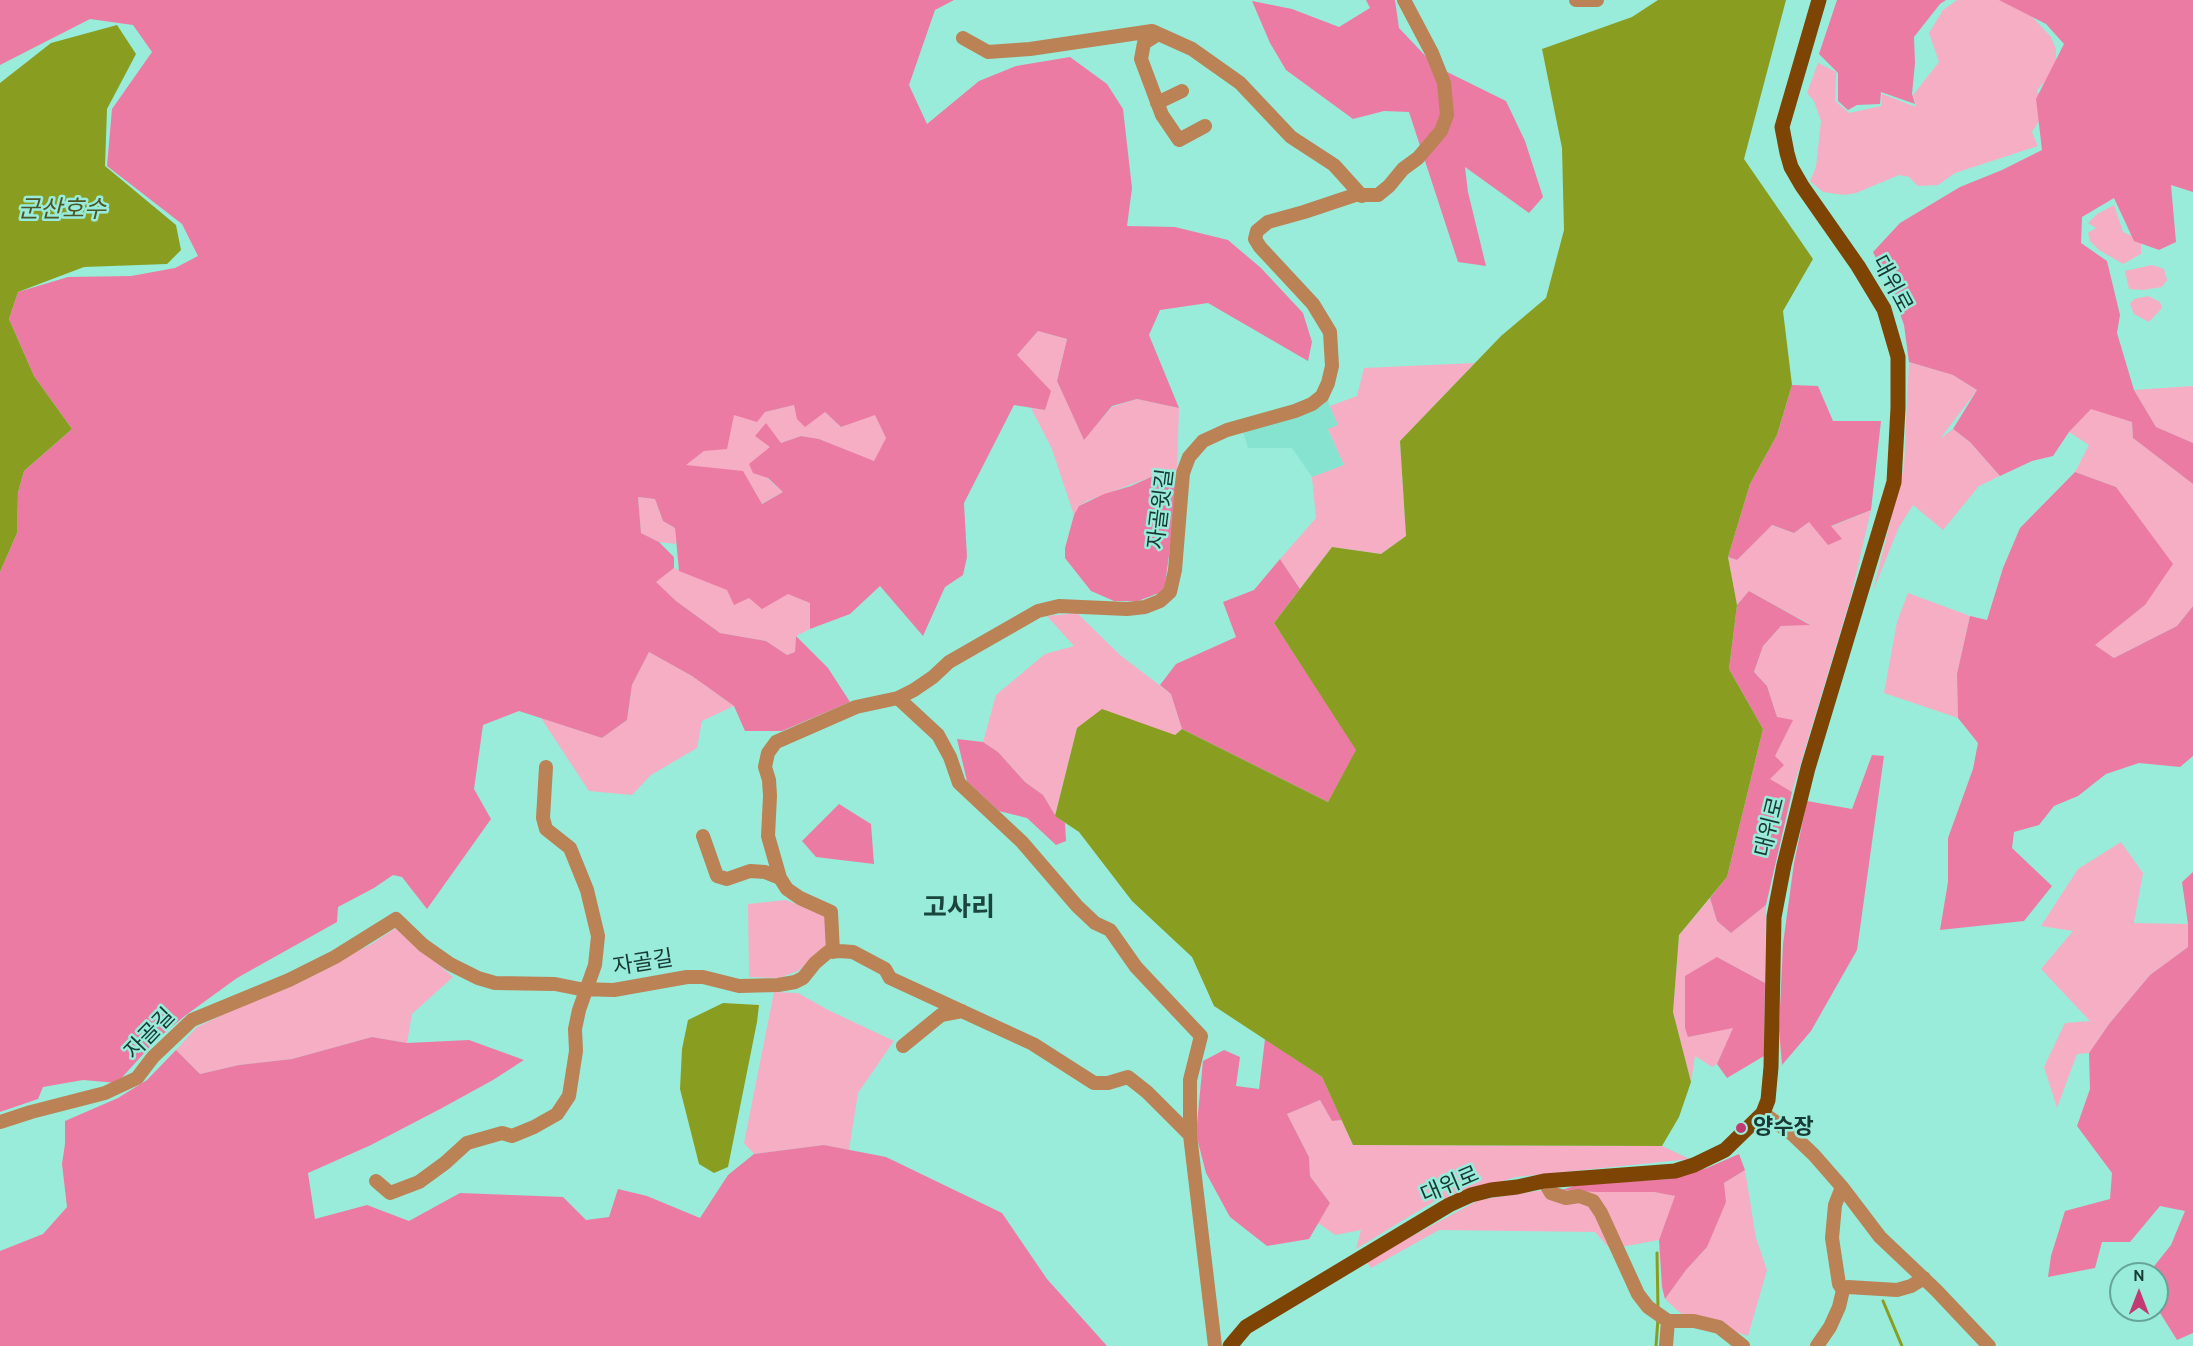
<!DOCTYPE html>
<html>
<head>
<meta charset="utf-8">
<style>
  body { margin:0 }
  #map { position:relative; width:2193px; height:1346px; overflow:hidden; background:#99ecda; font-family:Cabin,sans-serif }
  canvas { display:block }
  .north { position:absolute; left:2109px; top:1262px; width:60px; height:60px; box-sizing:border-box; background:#99ecda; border:2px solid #65a598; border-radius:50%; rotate:0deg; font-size:16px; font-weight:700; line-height:24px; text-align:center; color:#183a34 }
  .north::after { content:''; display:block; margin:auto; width:21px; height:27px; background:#c23973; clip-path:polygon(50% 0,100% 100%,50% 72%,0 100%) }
</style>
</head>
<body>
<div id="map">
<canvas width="2193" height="1346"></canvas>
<div class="north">N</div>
</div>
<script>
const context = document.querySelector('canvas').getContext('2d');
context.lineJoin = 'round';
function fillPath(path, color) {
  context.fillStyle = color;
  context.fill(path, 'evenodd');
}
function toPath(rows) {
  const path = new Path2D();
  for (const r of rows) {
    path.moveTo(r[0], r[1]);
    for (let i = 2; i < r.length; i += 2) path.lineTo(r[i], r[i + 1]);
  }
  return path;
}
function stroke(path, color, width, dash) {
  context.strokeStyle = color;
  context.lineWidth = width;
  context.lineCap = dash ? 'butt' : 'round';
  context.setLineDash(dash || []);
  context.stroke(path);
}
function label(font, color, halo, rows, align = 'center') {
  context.font = font + ' Cabin,"Noto Sans KR",sans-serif';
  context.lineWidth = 5;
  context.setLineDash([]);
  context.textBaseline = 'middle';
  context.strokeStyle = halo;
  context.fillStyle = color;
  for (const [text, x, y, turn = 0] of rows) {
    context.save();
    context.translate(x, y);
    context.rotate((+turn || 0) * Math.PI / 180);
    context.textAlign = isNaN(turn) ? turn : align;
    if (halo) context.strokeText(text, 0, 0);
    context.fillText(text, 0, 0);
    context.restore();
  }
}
fillPath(toPath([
  [1327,399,1338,425,1328,430,1344,465,1312,477,1292,448,1248,448,1243,431]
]), '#85e3cf');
fillPath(toPath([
  [1957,0,2010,0,2023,7,2051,37,2056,49,2056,70,2037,90,2045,112,2032,132,2038,146,1955,173,1938,185,1918,186,1909,177,1899,175,1856,193,1844,195,1823,192,1810,181,1816,167,1821,121,1814,101,1807,93,1818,63,1836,72,1835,101,1849,113,1881,106,1882,94,1916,107,1913,95,1939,62,1929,33,1943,10],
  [2114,205,2123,232,2141,240,2141,254,2123,264,2099,250,2090,241,2088,233,2096,228,2088,223,2097,214],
  [2152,265,2164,269,2167,280,2162,287,2143,290,2129,289,2125,271],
  [2148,296,2160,302,2162,308,2149,322,2134,314,2130,304,2134,299],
  [1038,331,1067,339,1057,381,1084,439,1112,407,1137,399,1179,408,1177,471,1151,477,1087,501,1079,506,1074,515,1052,449,1031,408,1045,410,1017,355],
  [1909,362,1953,375,1977,390,1940,439,1953,429,1970,442,2000,476,1979,486,1943,530,1913,505,1899,527,1873,591,1904,467],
  [1475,363,1400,441,1406,536,1381,554,1332,547,1300,589,1280,559,1316,518,1312,477,1344,465,1328,429,1338,425,1330,406,1357,396,1364,368],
  [2193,386,2193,443,2156,427,2134,390],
  [794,405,825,412,841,427,875,414,886,438,874,462,819,439,801,436,781,443,765,423,770,447,767,478,783,492,761,504,685,465,704,451,734,415,765,412],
  [2091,408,2132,422,2133,438,2193,484,2193,606,2177,626,2114,658,2094,645,2145,605,2116,487,2075,472,2089,445,2069,432],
  [638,497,655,499,663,521,675,528,676,544,659,542,641,533],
  [1871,510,1850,600,1792,792,1769,779,1775,756,1777,718,1767,686,1754,672,1763,646,1781,626,1809,624,1749,591,1737,605,1728,557,1737,560,1771,525,1794,533,1809,522,1830,527],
  [674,568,749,598,788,593,810,603,810,629,796,636,795,652,787,655,766,641,720,633,676,601,655,582],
  [1908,593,1970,616,1957,674,1958,718,1884,693,1897,622],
  [1077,613,1120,655,1171,694,1182,729,1175,735,1077,728,1055,816,1043,795,1025,782,998,752,983,742,996,695,1045,654,1074,646,1047,616],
  [649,652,692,676,734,706,702,721,697,748,651,775,632,795,589,791,541,718,602,738,627,720,632,685],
  [2121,842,2143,873,2134,923,2188,924,2188,947,2150,975,2109,1024,2089,1053,2077,1054,2057,1108,2044,1067,2065,1023,2090,1021,2041,969,2073,931,2041,926,2078,869],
  [1710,898,1717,921,1731,933,1766,905,1765,983,1717,957,1688,1037,1734,1027,1717,1064,1712,1067,1695,1056,1691,1082,1673,1012,1679,935],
  [786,900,826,916,832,936,821,951,798,971,779,978,749,977,748,904],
  [396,928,453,977,412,1014,407,1043,372,1037,292,1059,239,1065,200,1074,176,1050,197,1027,370,945],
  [774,992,798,993,828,1010,894,1041,858,1093,849,1150,824,1145,754,1154,744,1143],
  [1320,1100,1332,1121,1342,1120,1353,1145,1662,1146,1690,1159,1516,1177,1433,1202,1356,1249,1361,1230,1335,1235,1318,1223,1330,1203,1310,1176,1309,1157,1287,1114],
  [1745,1170,1756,1238,1767,1270,1748,1336,1680,1313,1665,1299,1686,1270,1707,1247,1724,1183],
  [1562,1190,1595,1192,1654,1192,1676,1196,1659,1240,1610,1249,1595,1232,1439,1230,1371,1268,1366,1261,1479,1200,1537,1191]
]), '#f6aec4');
fillPath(toPath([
  [0,0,954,0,935,10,909,85,927,124,979,81,1016,66,1070,57,1107,84,1123,109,1132,188,1127,226,1175,227,1228,240,1261,268,1303,313,1312,342,1308,361,1208,303,1160,310,1149,335,1179,408,1137,399,1112,406,1084,440,1057,381,1067,339,1038,331,1017,355,1051,391,1045,410,1014,405,964,503,967,557,963,575,945,587,923,636,880,586,850,614,810,629,810,603,788,594,762,609,749,598,734,605,727,590,679,571,675,528,663,521,655,499,638,497,641,533,659,542,674,557,674,568,656,582,676,601,720,633,766,641,787,655,795,652,796,636,828,668,850,702,782,731,745,731,734,706,692,676,649,652,632,685,627,720,602,738,519,711,483,725,474,789,491,819,427,909,402,877,393,875,374,888,338,907,337,922,237,978,186,1015,156,1040,117,1083,83,1080,43,1087,38,1099,0,1112,0,572,17,533,18,492,24,471,72,429,34,376,9,319,18,292,68,277,131,276,175,268,198,256,182,224,107,166,112,109,152,52,133,25,90,19,0,65],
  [794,405,797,419,805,427,825,412,841,427,875,415,886,438,874,461,819,439,801,436,781,443,766,423,755,436,770,447,749,464,753,473,768,478,783,492,762,504,743,471,686,465,704,451,727,449,734,415,757,422,765,412],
  [1366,0,1395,0,1399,28,1435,66,1506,101,1525,141,1543,197,1529,213,1465,167,1468,192,1486,266,1458,262,1409,112,1384,111,1353,119,1286,70,1270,43,1252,1,1292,9,1339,27,1370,8],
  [1837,0,1946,0,1940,4,1914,37,1915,63,1912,94,1915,104,1881,92,1880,104,1857,105,1848,110,1838,101,1838,73,1819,54],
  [1999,0,2193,0,2193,192,2171,185,2176,242,2159,250,2134,241,2114,198,2082,217,2081,243,2107,261,2120,315,2117,333,2134,390,2156,427,2193,443,2193,484,2133,438,2132,422,2091,409,2069,432,2053,456,2032,461,2000,476,1970,442,1953,429,1977,390,1953,375,1909,362,1904,325,1892,291,1873,252,1900,223,1960,187,2002,170,2042,150,2036,99,2064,44,2046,24],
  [1792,385,1818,386,1833,421,1881,421,1871,510,1831,526,1842,539,1828,545,1809,522,1794,533,1772,525,1737,560,1728,557,1750,484,1777,435],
  [1177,471,1171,541,1164,591,1138,601,1114,601,1091,591,1065,558,1065,548,1074,515,1079,506,1104,494,1131,486,1151,477],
  [2075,472,2116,487,2173,564,2145,605,2095,645,2114,658,2177,626,2193,606,2193,756,2180,767,2139,763,2106,774,2078,796,2054,806,2039,825,2014,832,2012,848,2052,886,2024,921,1940,930,1948,882,1948,838,1973,769,1978,743,1958,718,1957,674,1970,616,1987,620,2003,568,2020,528],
  [1280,559,1300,589,1274,623,1357,750,1328,802,1182,729,1171,694,1160,685,1176,664,1236,637,1223,602,1254,590],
  [1749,591,1810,625,1781,626,1763,646,1754,672,1767,686,1777,717,1793,720,1775,756,1784,765,1770,779,1792,792,1766,905,1731,933,1717,921,1710,898,1727,877,1763,729,1729,669,1737,605],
  [957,739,983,742,998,752,1025,782,1043,795,1055,815,1065,823,1066,841,1056,845,1027,818,999,811,967,781],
  [1872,755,1884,756,1857,950,1811,1031,1782,1065,1779,1029,1783,944,1794,863,1807,801,1852,809],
  [839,804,871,824,874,864,816,857,802,841],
  [2193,872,2193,1333,2177,1340,2157,1308,2157,1274,2151,1274,2155,1265,2171,1245,2185,1211,2160,1206,2130,1242,2102,1242,2095,1268,2048,1277,2051,1256,2065,1211,2110,1199,2112,1173,2077,1126,2090,1089,2089,1053,2109,1024,2150,975,2188,947,2188,924,2182,882],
  [1717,957,1765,983,1764,1056,1727,1078,1717,1064,1733,1028,1688,1037,1685,1028,1685,976],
  [372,1037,407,1043,469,1040,524,1060,493,1080,442,1108,371,1145,308,1173,315,1219,367,1205,409,1221,460,1193,563,1197,586,1220,609,1217,618,1189,647,1196,700,1218,728,1175,754,1154,824,1145,886,1157,1002,1213,1047,1279,1107,1346,0,1346,0,1251,43,1234,67,1207,62,1164,65,1144,65,1121,118,1098,147,1080,176,1050,200,1074,239,1065,292,1059],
  [1265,1039,1322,1077,1342,1120,1332,1121,1320,1100,1287,1114,1309,1157,1310,1176,1330,1203,1309,1239,1267,1246,1230,1217,1206,1173,1196,1134,1203,1061,1224,1050,1240,1057,1236,1086,1259,1089],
  [1739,1154,1745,1170,1724,1183,1726,1202,1707,1247,1686,1270,1665,1299,1662,1287,1659,1240,1675,1196,1654,1192,1595,1192,1562,1190,1577,1185,1668,1179,1707,1168]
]), '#ec7ba3');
fillPath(toPath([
  [1658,0,1786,0,1744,159,1813,259,1783,311,1792,385,1777,435,1750,484,1728,557,1737,605,1729,669,1763,729,1727,877,1679,935,1673,1012,1691,1082,1679,1117,1662,1146,1353,1145,1322,1077,1214,1006,1192,957,1132,901,1079,832,1055,816,1077,728,1102,709,1175,735,1182,729,1328,802,1356,750,1274,623,1332,547,1381,554,1406,536,1400,441,1501,336,1546,298,1564,230,1562,148,1542,49,1632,17],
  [117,25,136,54,107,109,105,166,176,225,181,250,167,264,84,267,18,292,9,319,34,376,72,429,24,471,18,492,17,533,0,572,0,83,51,43],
  [723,1003,759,1005,757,1022,728,1167,714,1173,699,1164,680,1089,682,1049,688,1020]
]), '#899e20');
stroke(toPath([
  [1657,1253,1658,1309],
  [1883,1301,1902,1346],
  [1656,1346,1658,1318]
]), '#899e20', 3);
stroke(toPath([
  [1576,0,1597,0],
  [1158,34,1144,43,1141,59,1162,115,1179,140,1205,126],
  [963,38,988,52,1030,49,1152,31,1192,49,1240,83,1291,137,1334,165,1362,196],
  [1157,103,1182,91],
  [898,698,938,735,950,757,959,783,1022,842,1077,906,1095,923,1110,930,1136,967,1201,1036,1190,1080,1190,1135,1215,1346],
  [703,836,717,876,727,879,750,871,765,872,780,878],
  [833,952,831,912,800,898,787,889,780,878,768,836,770,796,769,780,765,767,768,753,776,742,856,707,898,698,914,690,933,677,949,662,1038,611,1059,606,1127,609,1145,607,1160,601,1170,592,1175,570,1183,473,1189,457,1203,441,1227,430,1295,411,1312,404,1322,396,1328,383,1332,366,1330,332,1313,304,1260,247,1255,239,1257,231,1268,222,1304,212,1355,195,1378,195,1389,186,1403,169,1418,158,1441,131,1447,115,1444,83,1432,53,1404,0],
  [903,1046,941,1015,962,1011],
  [1763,1113,1792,1134,1814,1155,1842,1187,1880,1237,1936,1290,1989,1346],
  [0,1122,31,1112,105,1093,137,1078,153,1057,192,1020,289,980,335,957,396,919,423,945,450,964,478,978,495,983,555,984,580,989,614,990,687,977,703,977,739,986,778,985,795,982,803,978,815,963,828,952,839,951,853,952,885,969,890,978,1033,1044,1094,1083,1108,1083,1128,1077,1147,1092,1190,1135],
  [376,1181,390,1193,419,1182,445,1163,467,1143,502,1133,512,1136,534,1127,557,1114,569,1096,576,1051,575,1029,579,1010,595,965,598,936,587,890,570,848,546,829,543,818,546,767],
  [1544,1181,1551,1193,1566,1198,1579,1196,1593,1201,1601,1213,1638,1294,1648,1307,1668,1321,1694,1321,1719,1327,1743,1346],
  [1842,1187,1835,1205,1832,1238,1839,1284,1843,1290],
  [1666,1346,1668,1321],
  [1817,1346,1830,1327,1839,1307,1843,1290,1848,1287,1897,1290,1911,1286,1924,1278]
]), '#ba8255', 14);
stroke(toPath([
  [1230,1346,1246,1327,1449,1205,1471,1195,1491,1190,1517,1187,1544,1181,1675,1171,1694,1165,1725,1150,1763,1113,1768,1100,1771,1067,1774,917,1784,865,1808,768,1894,482,1898,408,1898,357,1884,309,1858,266,1802,186,1791,167,1787,153,1782,127,1819,0]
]), '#7e4404', 15);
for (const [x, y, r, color] of [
  [1741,1128,6,"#c23973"]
]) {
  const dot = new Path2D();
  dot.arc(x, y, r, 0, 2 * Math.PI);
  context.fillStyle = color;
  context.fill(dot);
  stroke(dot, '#99ecda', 2);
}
label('22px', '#183a34', '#99ecda', [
  ["대위로",1892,284,62],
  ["자골윗길",1161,509,-83],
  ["대위로",1770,827,-76],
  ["자골길",643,963,-9],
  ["자골길",150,1034,-46],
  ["대위로",1450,1185,-23]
]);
label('bold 22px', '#183a34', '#99ecda', [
  ["양수장",1753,1128]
], 'left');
label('italic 24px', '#4d5627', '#99ecda', [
  ["군산호수",62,210]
]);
label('bold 26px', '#19453d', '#99ecda', [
  ["고사리",959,908]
]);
</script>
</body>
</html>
